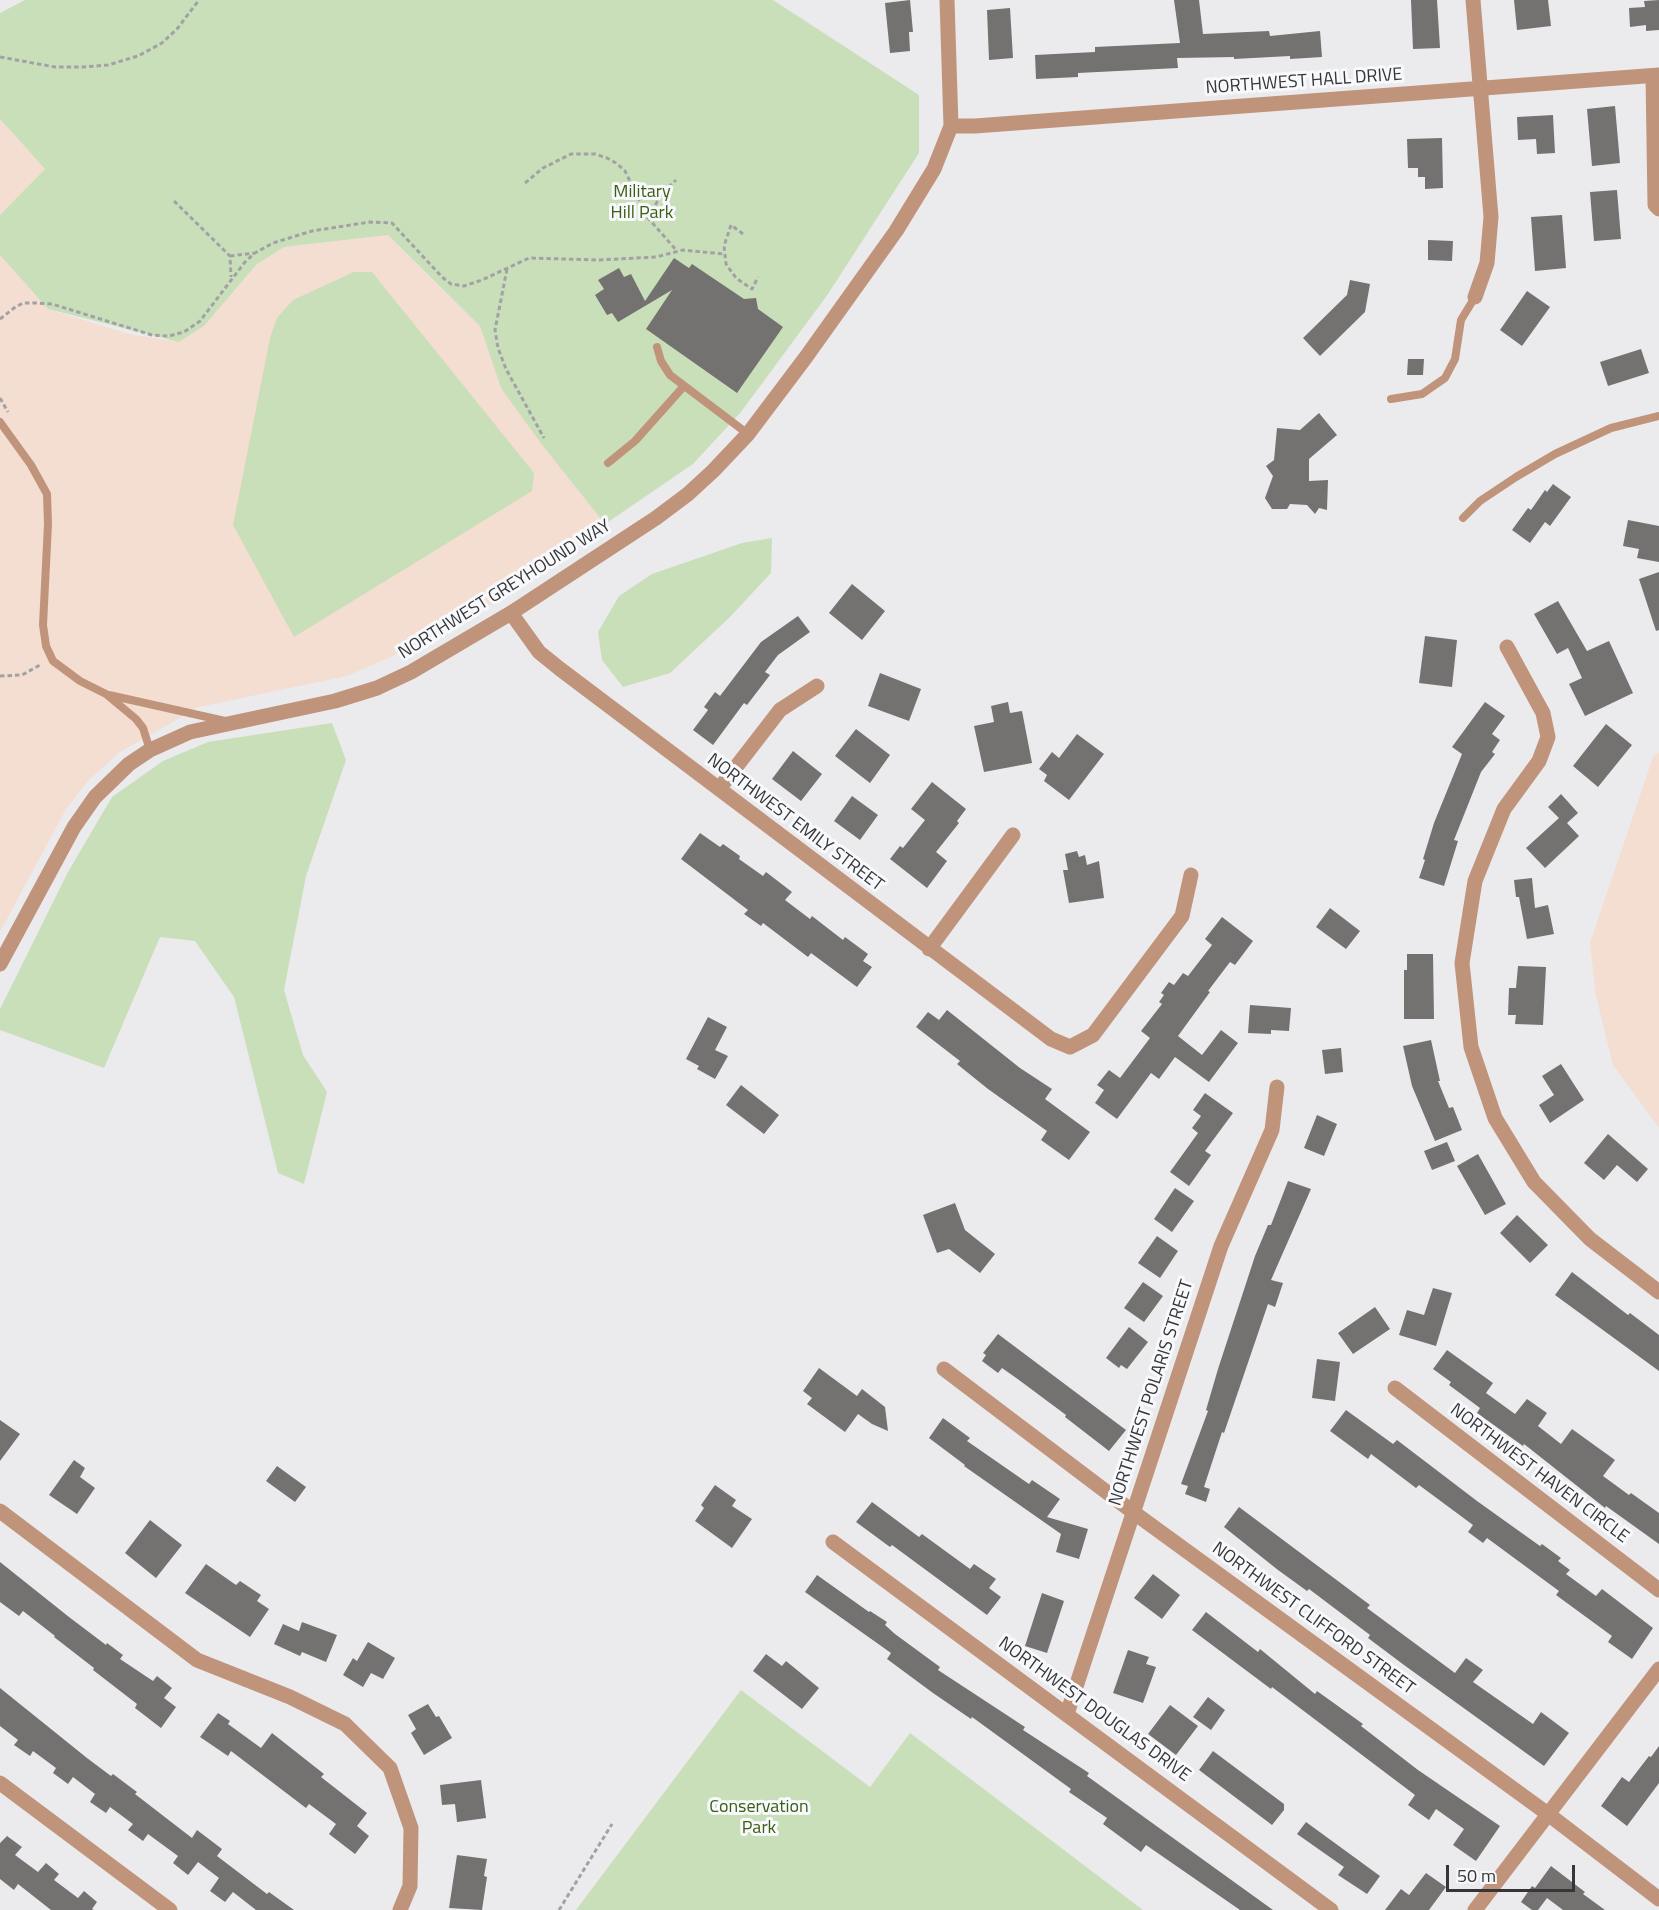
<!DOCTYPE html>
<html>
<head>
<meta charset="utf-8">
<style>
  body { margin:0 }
  #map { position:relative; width:1659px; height:1910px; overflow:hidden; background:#ebebee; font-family:"Titillium Web",sans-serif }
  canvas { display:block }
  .scale { position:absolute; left:1446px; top:1865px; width:129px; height:27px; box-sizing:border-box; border:3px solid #363637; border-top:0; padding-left:8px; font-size:18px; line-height:21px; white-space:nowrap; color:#363637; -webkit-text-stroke:4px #f8f9fc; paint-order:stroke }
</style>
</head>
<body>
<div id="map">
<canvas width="1659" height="1910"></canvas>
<div class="scale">50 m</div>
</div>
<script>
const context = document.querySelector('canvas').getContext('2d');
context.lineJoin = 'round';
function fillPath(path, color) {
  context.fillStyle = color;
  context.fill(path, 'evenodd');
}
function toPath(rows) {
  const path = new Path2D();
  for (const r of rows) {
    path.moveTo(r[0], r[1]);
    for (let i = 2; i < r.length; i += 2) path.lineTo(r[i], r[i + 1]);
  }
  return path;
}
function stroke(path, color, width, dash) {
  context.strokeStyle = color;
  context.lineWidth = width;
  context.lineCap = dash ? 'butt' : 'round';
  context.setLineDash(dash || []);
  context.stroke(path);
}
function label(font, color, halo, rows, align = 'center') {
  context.font = font + ' "Titillium Web",sans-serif';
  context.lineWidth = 6;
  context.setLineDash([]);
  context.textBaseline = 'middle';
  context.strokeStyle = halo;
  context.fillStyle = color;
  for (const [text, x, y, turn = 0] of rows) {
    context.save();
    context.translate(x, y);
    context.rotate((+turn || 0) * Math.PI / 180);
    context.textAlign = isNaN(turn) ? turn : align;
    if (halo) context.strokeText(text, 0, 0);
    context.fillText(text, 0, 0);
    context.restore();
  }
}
fillPath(toPath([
  [0,119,45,169,0,215],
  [388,235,480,326,501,388,605,524,533,578,438,636,347,676,199,707,120,752,88,781,66,809,0,932,0,255,48,309,129,334,179,342,204,326,256,265,284,247],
  [1659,752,1659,1128,1613,1065,1596,996,1590,943,1653,757]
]), '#f4ddd1');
fillPath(toPath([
  [25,0,773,0,919,95,919,153,828,294,741,412,693,464,605,524,540,442,501,388,480,326,388,235,284,247,256,265,204,326,179,342,48,309,0,255,0,215,45,169,0,119,0,13],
  [354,272,372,272,534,473,532,491,294,637,233,525,270,338,277,318,293,300],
  [772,538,771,573,730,617,670,673,623,687,602,660,598,632,619,596,652,574,742,543],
  [332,723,346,760,306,876,284,990,303,1055,327,1092,304,1184,278,1173,234,997,195,941,160,937,104,1068,0,1030,0,1009,68,872,112,797,163,761,208,742],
  [741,1690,870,1787,910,1733,1143,1910,576,1910]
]), '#c9dfb9');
fillPath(toPath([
  [910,0,913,32,909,32,910,51,890,53,885,3],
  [1174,0,1199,0,1203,34,1269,31,1270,36,1320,31,1322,57,1290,59,1290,56,1234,59,1234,57,1177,58,1178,68,1078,73,1078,77,1036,79,1035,55,1095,52,1095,47,1180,43],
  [1411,0,1437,0,1440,48,1413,49],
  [1514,0,1548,0,1551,26,1517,30],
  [1659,0,1659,30,1646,31,1646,25,1630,27,1629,8,1645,7,1644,1],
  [1010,8,1013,58,989,60,987,10],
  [1615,106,1620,163,1592,166,1587,109],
  [1553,115,1555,153,1537,154,1536,139,1518,140,1517,117],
  [1442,138,1443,188,1425,189,1425,177,1418,177,1418,168,1408,168,1407,139],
  [1617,190,1621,239,1594,241,1590,192],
  [1562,215,1566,268,1535,271,1531,217],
  [1428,240,1453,241,1452,261,1428,260],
  [674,258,689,268,692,264,744,299,756,298,758,309,783,327,737,393,646,329,672,290,618,322,612,313,607,315,595,295,604,289,598,280,619,268,624,277,631,274,645,301],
  [1350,280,1370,284,1365,312,1320,356,1303,338,1347,295],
  [1527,291,1550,307,1522,346,1500,330],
  [1641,349,1649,373,1608,386,1600,362],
  [1408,359,1424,359,1423,375,1407,375],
  [1319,413,1337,435,1309,459,1309,481,1328,480,1327,510,1319,508,1315,514,1307,505,1290,504,1287,509,1272,509,1265,498,1273,476,1266,466,1274,460,1277,428,1300,430],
  [1553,484,1571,497,1550,526,1545,522,1530,543,1512,530,1528,508,1531,510,1545,490,1547,492],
  [1628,520,1659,526,1659,562,1637,558,1639,549,1623,546],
  [1659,572,1659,630,1656,631,1639,579],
  [852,584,885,611,862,640,829,613],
  [1558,601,1587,651,1609,641,1633,693,1585,716,1569,684,1582,678,1568,648,1557,654,1534,614],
  [798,616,810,632,778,655,765,672,770,675,747,705,744,703,713,745,693,730,708,710,704,707,715,692,720,696,761,642],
  [1425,636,1457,640,1452,687,1419,683],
  [880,673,921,689,909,721,868,706],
  [1008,702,1010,713,1022,711,1032,763,984,772,974,726,994,722,991,706],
  [1485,702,1505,716,1492,734,1500,740,1492,752,1495,754,1481,772,1454,840,1458,841,1444,886,1419,878,1425,860,1423,859,1434,823,1462,754,1452,747],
  [1606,724,1632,745,1598,787,1573,766],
  [856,729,890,755,870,783,835,756],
  [1077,734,1104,754,1069,800,1044,781,1047,775,1039,769,1052,752,1059,758],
  [793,751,822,774,801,801,772,779],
  [932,782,966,809,957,821,959,823,936,852,947,861,927,888,890,859,900,846,903,848,925,820,911,809],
  [1561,794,1578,813,1567,823,1579,836,1545,868,1526,848,1559,818,1548,807],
  [852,796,878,815,860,840,834,821],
  [700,833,720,847,723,844,740,856,739,859,763,876,766,872,792,892,785,900,810,919,812,916,843,940,845,937,868,954,863,961,872,967,857,987,811,953,808,957,763,923,761,926,744,914,748,910,681,859],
  [1077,851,1079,857,1085,855,1087,865,1099,861,1104,898,1069,903,1063,870,1068,870,1065,854],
  [1532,878,1535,908,1548,905,1554,934,1527,939,1519,897,1516,897,1514,880],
  [1330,908,1360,931,1346,949,1316,927],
  [1222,917,1253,941,1235,965,1230,962,1208,991,1210,992,1178,1036,1202,1055,1221,1030,1238,1043,1209,1082,1175,1057,1159,1079,1151,1073,1117,1119,1095,1103,1104,1090,1097,1085,1109,1070,1120,1078,1150,1038,1141,1031,1162,1004,1159,1002,1164,995,1161,993,1169,982,1174,985,1183,973,1188,976,1212,945,1205,939],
  [1407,954,1433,954,1434,1019,1404,1019,1404,970,1407,970],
  [1518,966,1546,967,1543,1025,1515,1024,1516,1015,1508,1015,1509,988,1516,988],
  [1250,1005,1291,1008,1289,1031,1271,1030,1271,1034,1248,1033],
  [947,1010,1020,1068,1052,1089,1045,1099,1090,1132,1069,1160,1041,1140,1047,1131,988,1089,957,1064,960,1061,916,1027,928,1012,939,1020],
  [708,1017,727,1027,715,1050,728,1056,715,1079,697,1069,699,1066,686,1059],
  [1431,1040,1440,1081,1438,1081,1449,1108,1453,1107,1462,1130,1435,1141,1412,1086,1403,1046],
  [1341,1048,1343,1072,1325,1074,1322,1050],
  [1561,1064,1584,1100,1550,1123,1539,1105,1554,1095,1542,1076],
  [741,1085,779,1115,764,1134,726,1105],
  [1205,1093,1233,1113,1205,1151,1211,1155,1189,1186,1170,1172,1198,1133,1192,1128,1201,1116,1193,1110],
  [1317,1115,1337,1124,1324,1156,1304,1148],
  [1608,1134,1648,1169,1637,1182,1617,1165,1604,1180,1584,1163],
  [1447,1142,1455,1161,1432,1170,1424,1151],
  [1478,1154,1506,1204,1485,1215,1457,1166],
  [1288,1181,1311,1189,1271,1280,1283,1283,1275,1307,1268,1304,1224,1433,1222,1432,1204,1487,1210,1489,1206,1502,1185,1494,1188,1486,1181,1484,1208,1411,1206,1410,1218,1369,1255,1256,1268,1225,1271,1225],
  [1175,1188,1194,1201,1172,1232,1154,1219],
  [955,1203,965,1230,995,1254,980,1273,949,1249,937,1253,923,1215],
  [1517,1215,1548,1245,1530,1263,1500,1233],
  [1157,1236,1178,1251,1160,1278,1138,1263],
  [1572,1272,1628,1315,1630,1313,1659,1335,1659,1371,1555,1295],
  [1143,1282,1163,1296,1144,1322,1124,1308],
  [1433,1288,1452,1293,1436,1346,1399,1335,1407,1310,1424,1315],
  [1375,1307,1390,1329,1353,1354,1338,1333],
  [1129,1327,1148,1342,1127,1369,1121,1365,1119,1368,1106,1358],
  [998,1334,1126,1430,1109,1451,1065,1417,1066,1415,1019,1380,1002,1368,998,1373,982,1361,986,1355,983,1353],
  [1447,1350,1493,1383,1486,1393,1515,1414,1527,1399,1547,1413,1538,1426,1561,1444,1572,1429,1615,1460,1603,1476,1629,1495,1631,1493,1659,1513,1659,1544,1606,1506,1605,1508,1524,1444,1523,1446,1477,1413,1480,1408,1449,1385,1451,1382,1433,1369],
  [1317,1359,1340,1362,1335,1401,1312,1398],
  [819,1368,857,1396,862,1389,885,1407,888,1431,872,1424,858,1414,845,1432,807,1404,812,1398,803,1391],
  [1346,1410,1393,1444,1397,1440,1477,1501,1540,1546,1542,1544,1561,1558,1558,1561,1570,1570,1566,1574,1596,1596,1602,1589,1653,1628,1632,1659,1608,1642,1612,1636,1556,1595,1559,1591,1487,1538,1483,1543,1468,1532,1473,1525,1419,1485,1416,1488,1371,1454,1368,1459,1330,1431],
  [943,1418,970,1438,967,1441,1029,1484,1032,1480,1060,1499,1047,1517,1088,1529,1079,1559,1056,1552,1061,1534,964,1466,965,1465,929,1438],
  [0,1420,20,1434,0,1461],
  [74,1460,85,1468,80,1477,95,1488,77,1514,49,1495],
  [277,1466,306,1487,295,1502,266,1481],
  [715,1485,736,1500,732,1506,752,1519,732,1548,695,1521,704,1508,701,1505],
  [872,1502,919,1537,922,1534,970,1569,974,1564,996,1579,989,1588,1001,1597,987,1615,892,1545,890,1547,856,1522],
  [1239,1507,1370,1605,1367,1608,1455,1673,1466,1658,1483,1670,1473,1682,1533,1724,1541,1712,1569,1733,1544,1766,1404,1665,1368,1638,1370,1635,1309,1589,1307,1591,1278,1570,1224,1527],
  [150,1520,182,1545,156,1578,125,1553],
  [0,1562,69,1617,106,1645,107,1643,123,1655,120,1659,153,1681,157,1676,172,1688,164,1698,176,1707,161,1728,135,1708,137,1704,93,1670,94,1668,54,1637,55,1636,23,1611,19,1616,0,1602],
  [206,1564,236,1585,240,1581,261,1595,257,1601,269,1609,250,1637,185,1593],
  [1153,1574,1180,1595,1162,1619,1134,1598],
  [817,1575,869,1612,870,1611,887,1622,885,1625,895,1634,940,1667,938,1670,1025,1727,1023,1730,1089,1773,1087,1776,1273,1910,1240,1910,1146,1845,1141,1852,1103,1824,1107,1818,1069,1792,1071,1789,972,1717,971,1719,933,1693,887,1659,891,1653,805,1592],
  [1042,1593,1064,1601,1047,1653,1025,1646],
  [1206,1612,1258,1652,1260,1649,1315,1694,1317,1691,1363,1724,1361,1726,1418,1770,1500,1826,1476,1861,1453,1845,1464,1829,1436,1809,1429,1820,1408,1805,1415,1795,1272,1687,1271,1689,1192,1630],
  [302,1622,337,1635,326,1662,302,1652,300,1656,274,1644,283,1624,299,1631],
  [368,1642,395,1658,383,1679,371,1673,363,1687,343,1675,353,1658,357,1661],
  [1128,1650,1149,1657,1146,1664,1156,1667,1143,1703,1113,1693],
  [766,1654,782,1666,786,1661,819,1688,802,1709,753,1671],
  [0,1688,87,1758,111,1776,113,1774,137,1792,135,1794,192,1838,197,1830,222,1849,217,1856,267,1894,269,1892,294,1910,256,1910,233,1892,225,1902,210,1891,219,1878,198,1862,188,1875,173,1863,178,1856,148,1834,143,1841,128,1830,133,1824,110,1807,106,1813,90,1802,95,1794,73,1777,68,1784,53,1773,56,1768,33,1751,30,1756,14,1745,18,1740,0,1726],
  [1208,1697,1225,1710,1211,1730,1193,1717],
  [428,1704,436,1717,439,1716,452,1738,424,1755,411,1733,416,1729,408,1715],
  [1170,1705,1198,1726,1176,1755,1148,1734],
  [218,1713,230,1721,228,1724,261,1748,272,1733,324,1774,321,1777,367,1813,357,1826,369,1836,355,1854,329,1834,336,1824,309,1804,306,1808,231,1751,228,1756,200,1737],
  [1659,1746,1659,1783,1627,1826,1601,1806,1622,1777,1629,1782,1649,1756,1651,1757],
  [1213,1751,1284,1804,1284,1810,1272,1825,1199,1770],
  [481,1780,486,1818,457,1822,455,1804,442,1805,440,1785],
  [1306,1822,1380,1876,1367,1894,1338,1875,1344,1867,1297,1834],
  [7,1836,22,1847,15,1855,38,1872,46,1863,59,1874,54,1880,78,1898,84,1891,97,1902,92,1909,94,1910,51,1910,18,1884,14,1890,0,1879,0,1843],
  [457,1855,487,1859,484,1876,487,1877,482,1910,449,1908],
  [1551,1866,1585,1892,1583,1894,1605,1910,1563,1910,1547,1898,1538,1910,1532,1910,1521,1902,1532,1886,1535,1888],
  [1426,1873,1446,1887,1429,1910,1385,1910,1401,1889,1409,1895]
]), '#747171');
stroke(toPath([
  [0,57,55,67,83,67,108,65,138,56,162,43,177,29,199,0],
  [525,183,543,168,571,154,595,154,607,158,616,163,625,171,648,218,677,251],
  [174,201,230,256,231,277],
  [648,218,662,193,676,180],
  [743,234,731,225,724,246,726,264,736,278,752,289,758,277],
  [230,256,255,253],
  [507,269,495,330,498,348,506,369,544,438],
  [0,319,14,308,23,303,35,303,52,304,152,335,169,336,184,332,200,321,245,262,255,253,273,243,312,231,370,222,392,223,442,277,451,284,464,286,482,280,529,258,598,260,656,257,683,250,724,254],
  [0,398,8,412],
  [0,676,22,675,40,665],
  [559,1910,612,1824]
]), '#a2a2a4', 3, [4.5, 3]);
stroke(toPath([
  [657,347,661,361,670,375,748,434],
  [1391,399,1422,394,1445,378,1455,359,1461,320,1475,297],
  [0,422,31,465,47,494,48,524,43,625,46,646,53,661,80,681,106,694,136,719,143,728,150,750],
  [608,463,635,441,684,386],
  [1463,518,1480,501,1516,477,1555,454,1611,428,1659,416],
  [109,695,225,721]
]), '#c0947b', 8);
stroke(toPath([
  [1473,0,1491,217,1487,263,1475,297],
  [1653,76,1655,205,1659,209],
  [511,613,539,652,560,669,1051,1039,1070,1047,1093,1035,1182,916,1191,875],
  [1507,647,1543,713,1548,737,1539,761,1504,809,1475,881,1462,963,1471,1047,1495,1118,1534,1182,1590,1239,1659,1292],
  [719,789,780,710,817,686],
  [929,949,1013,835],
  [944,1369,1133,1512,1548,1814,1659,1899],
  [1395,1388,1659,1590],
  [0,1511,197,1660,290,1697,345,1724,390,1768,411,1828,410,1886,400,1910],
  [833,1542,1331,1910],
  [1067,1714,1221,1246,1272,1130,1277,1087],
  [0,1783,170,1910],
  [1475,1910,1659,1669]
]), '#c0947b', 15);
stroke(toPath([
  [951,126,975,126,1659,75],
  [0,964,74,827,95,797,129,764,150,750,190,732,335,701,377,688,411,672,511,613,656,518,688,494,713,471,748,434,806,357,896,231,934,169,951,126,947,0]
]), '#c0947b', 15);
label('18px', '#363637', '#f8f9fc', [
  ["NORTHWEST HALL DRIVE",1304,82,-4],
  ["NORTHWEST GREYHOUND WAY",505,590,-32],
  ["NORTHWEST EMILY STREET",795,823,37],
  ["NORTHWEST POLARIS STREET",1152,1393,-72],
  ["NORTHWEST HAVEN CIRCLE",1539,1474,37],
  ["NORTHWEST CLIFFORD STREET",1313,1619,36],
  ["NORTHWEST DOUGLAS DRIVE",1094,1710,36]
]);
label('18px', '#3b5e12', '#f8f9fc', [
  ["Military",642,193],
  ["Hill Park",642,214],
  ["Conservation",759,1808],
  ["Park",759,1829]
]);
</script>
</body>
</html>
